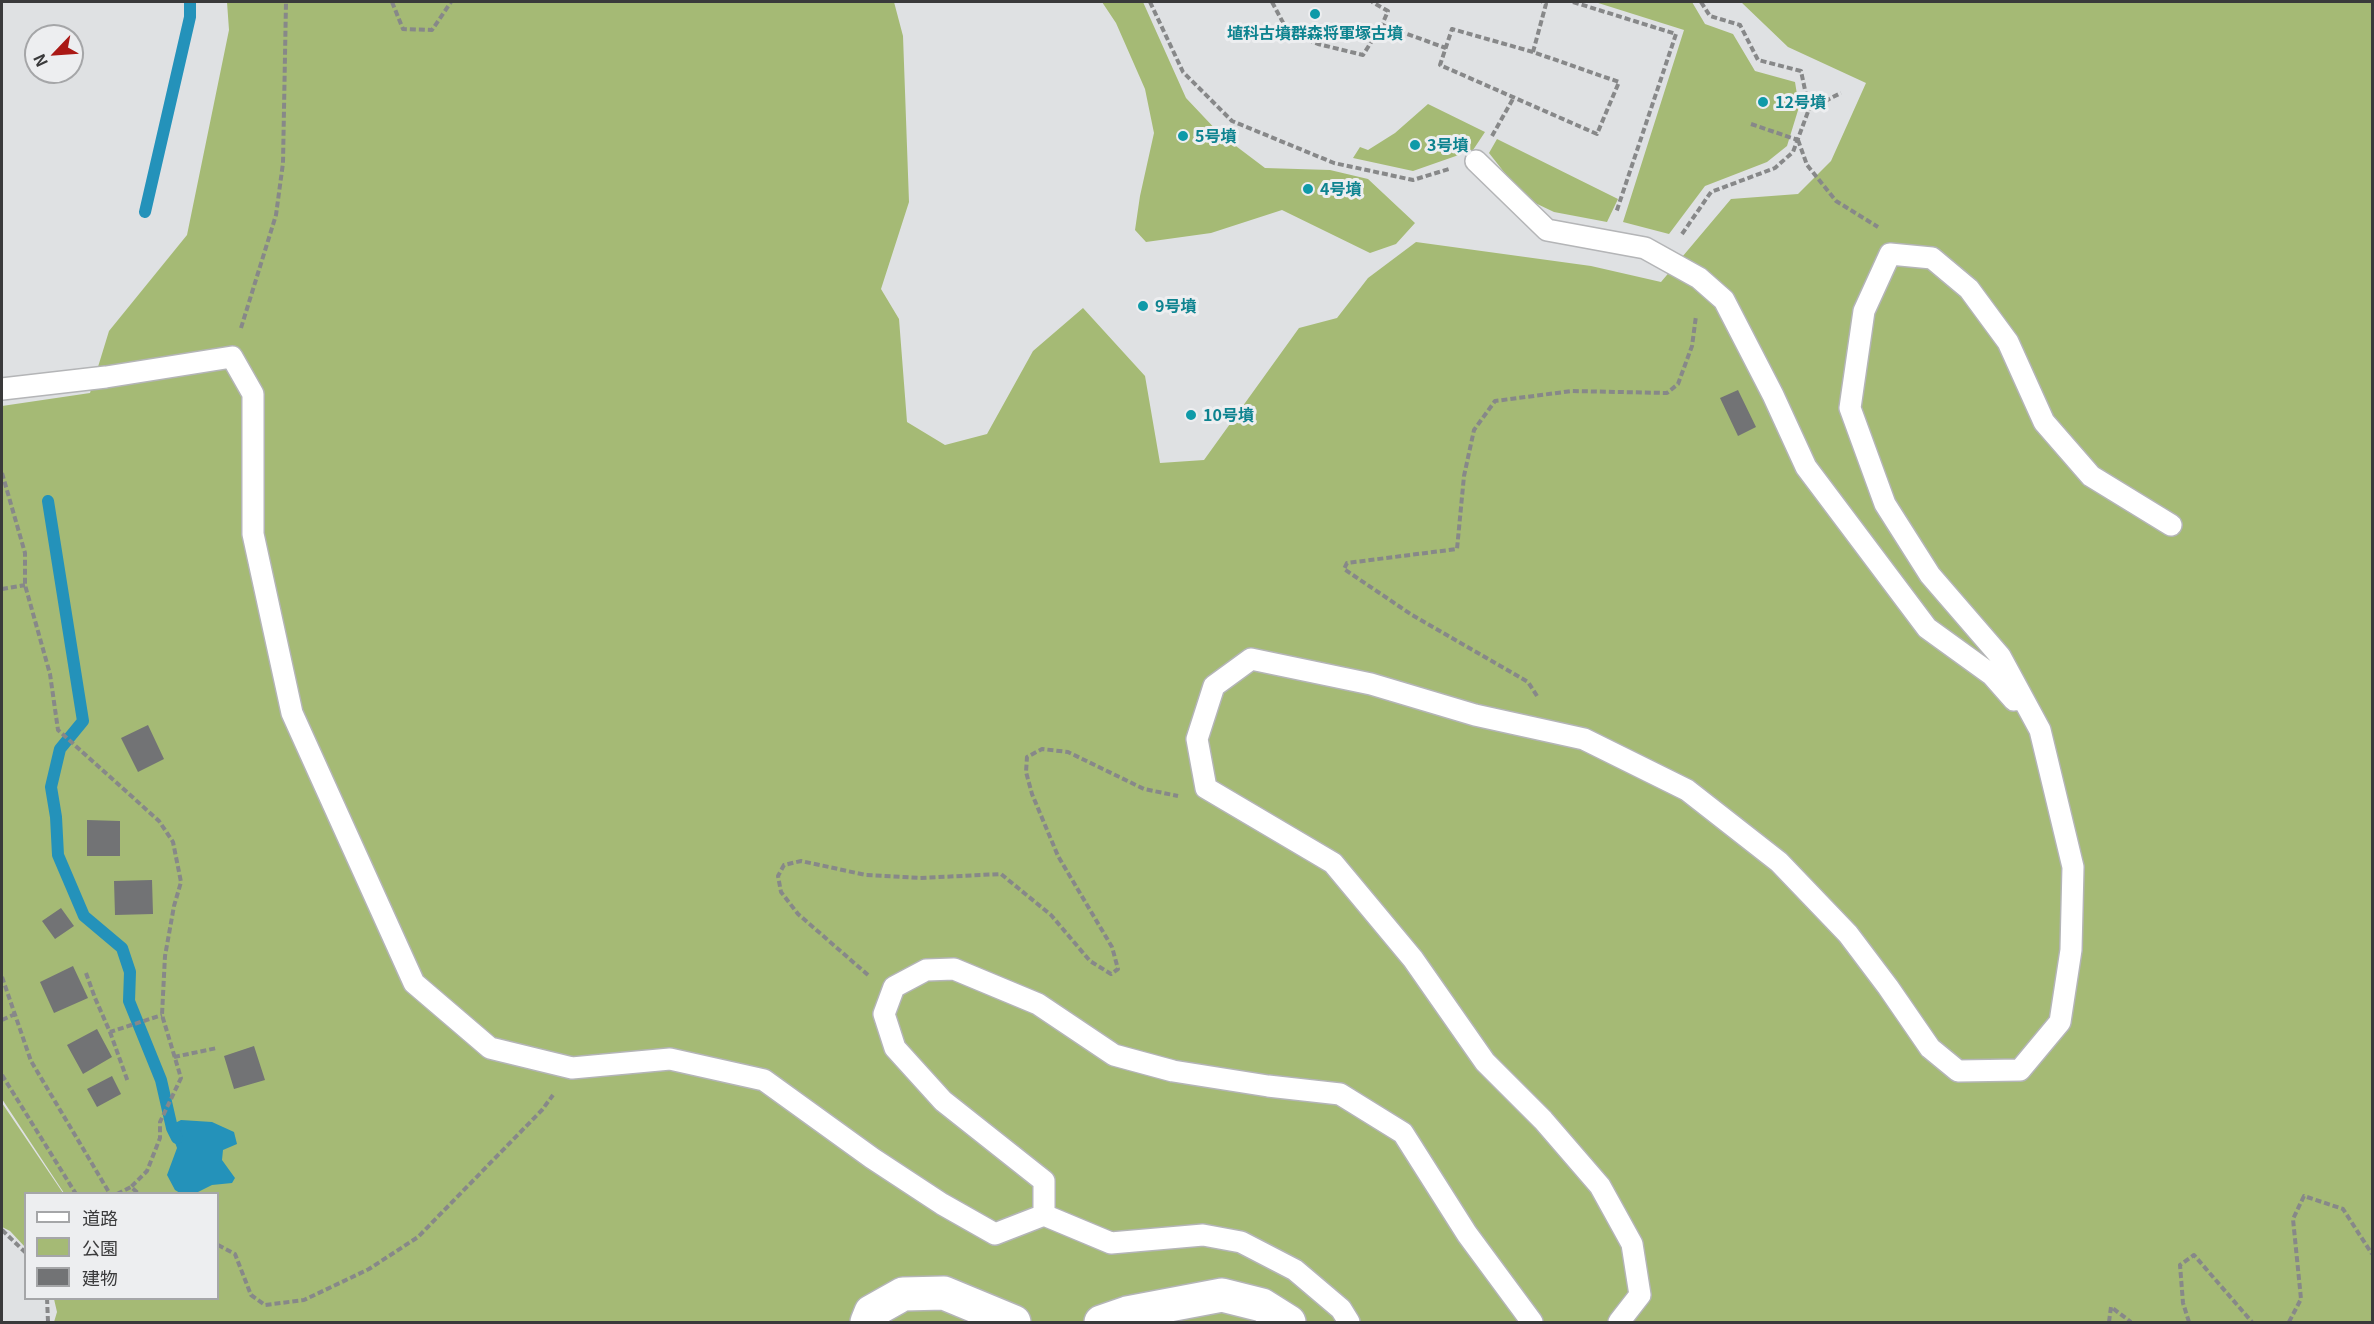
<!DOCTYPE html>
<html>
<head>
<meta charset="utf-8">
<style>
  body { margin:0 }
  #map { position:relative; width:2374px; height:1324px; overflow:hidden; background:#dfe1e3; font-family:Georgia,"Noto Sans JP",serif }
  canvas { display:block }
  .frame { position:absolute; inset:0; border:3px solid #3a3a3b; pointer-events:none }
  .legend { position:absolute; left:24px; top:1192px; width:195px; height:108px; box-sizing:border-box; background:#edeef0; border:2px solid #a5a6a8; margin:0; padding:8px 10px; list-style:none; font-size:18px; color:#3a3a3b }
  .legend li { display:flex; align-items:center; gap:12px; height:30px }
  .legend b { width:30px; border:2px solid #a5a6a8 }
  .north { position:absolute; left:24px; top:24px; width:60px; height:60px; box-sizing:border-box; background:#edeef0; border:2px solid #a5a6a8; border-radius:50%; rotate:245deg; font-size:16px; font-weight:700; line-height:24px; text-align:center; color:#3a3a3b }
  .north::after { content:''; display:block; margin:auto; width:21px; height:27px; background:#aa1815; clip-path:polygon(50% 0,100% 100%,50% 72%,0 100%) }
</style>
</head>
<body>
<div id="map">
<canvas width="2374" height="1324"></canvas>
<div class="frame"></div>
<ul class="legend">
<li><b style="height:8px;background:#fff"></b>道路</li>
<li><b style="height:16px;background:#a5ba75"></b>公園</li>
<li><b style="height:16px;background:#727375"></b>建物</li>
</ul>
<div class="north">N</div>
</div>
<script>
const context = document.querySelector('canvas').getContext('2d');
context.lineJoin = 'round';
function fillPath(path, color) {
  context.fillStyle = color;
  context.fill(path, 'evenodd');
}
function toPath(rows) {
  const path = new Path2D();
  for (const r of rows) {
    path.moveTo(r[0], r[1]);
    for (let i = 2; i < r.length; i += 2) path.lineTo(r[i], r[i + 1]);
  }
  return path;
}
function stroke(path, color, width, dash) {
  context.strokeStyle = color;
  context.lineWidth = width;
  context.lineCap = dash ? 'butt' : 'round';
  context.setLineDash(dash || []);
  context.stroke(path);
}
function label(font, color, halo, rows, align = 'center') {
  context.font = font + ' Georgia,"Noto Sans JP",serif';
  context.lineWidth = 6;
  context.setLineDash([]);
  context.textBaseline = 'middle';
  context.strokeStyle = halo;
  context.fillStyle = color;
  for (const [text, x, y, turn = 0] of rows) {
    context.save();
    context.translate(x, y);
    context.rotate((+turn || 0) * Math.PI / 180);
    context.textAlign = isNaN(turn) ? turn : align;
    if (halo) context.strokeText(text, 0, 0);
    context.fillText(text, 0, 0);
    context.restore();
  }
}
fillPath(toPath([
  [227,2,894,2,903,36,909,202,881,289,899,319,907,422,945,445,987,434,1033,351,1083,308,1145,376,1160,463,1204,460,1299,328,1337,318,1368,278,1416,242,1591,266,1661,282,1731,199,1798,194,1831,161,1866,83,1788,47,1741,2,2372,2,2372,1322,54,1322,57,1312,54,1299,218,1298,218,1194,64,1193,2,1099,2,406,90,393,109,331,187,235,229,30],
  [1102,2,1143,2,1186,98,1220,134,1265,168,1330,170,1368,179,1415,223,1396,244,1370,253,1282,210,1211,233,1146,242,1135,230,1140,196,1154,133,1145,89,1116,23],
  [1595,2,1692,2,1705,24,1733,34,1755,71,1795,82,1799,107,1787,146,1767,162,1705,186,1669,234,1623,222,1684,30],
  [1428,104,1485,132,1473,150,1413,171,1353,158,1360,147,1368,150,1395,133],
  [1497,139,1618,199,1607,222,1554,212,1533,202,1515,186,1489,153],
  [2,1103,63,1193,26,1194,25,1247,10,1231,2,1227]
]), '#a5ba75');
fillPath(toPath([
  [181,1120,212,1122,234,1132,237,1144,223,1150,222,1160,235,1178,232,1183,212,1185,196,1193,180,1193,175,1190,167,1175,177,1148,169,1126]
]), '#2492ba');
stroke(toPath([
  [145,212,190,17,190,2],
  [48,501,83,721,60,749,51,787,56,817,58,855,84,916,122,948,130,972,129,1001,161,1080,172,1128,177,1138]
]), '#2492ba', 12);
fillPath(toPath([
  [1738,390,1756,427,1738,436,1720,398],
  [148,725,164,759,138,772,121,738],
  [87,820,120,821,120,856,87,856],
  [152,880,153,914,115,915,114,881],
  [61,908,74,926,55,939,42,921],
  [73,966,88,998,54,1013,40,982],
  [97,1029,112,1057,83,1074,67,1045],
  [254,1046,265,1080,234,1089,224,1056],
  [112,1076,121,1094,97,1107,87,1089]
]), '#727375');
const service = toPath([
  [1476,161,1547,230,1645,248,1699,278,1724,300,1773,395,1806,467,1927,628,1992,675,2014,700],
  [2,389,106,377,232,357,253,394,253,534,292,713,414,983,490,1048,572,1068,670,1059,764,1080,872,1158,942,1204,995,1234,1044,1215,1044,1181,943,1101,895,1048,884,1014,894,987,926,970,954,969,1038,1004,1114,1055,1173,1071,1268,1086,1340,1094,1403,1133,1467,1234,1532,1322],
  [1044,1215,1111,1243,1203,1235,1241,1242,1295,1270,1341,1309,1349,1322],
  [1619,1322,1640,1295,1632,1244,1600,1186,1543,1120,1485,1062,1413,959,1333,863,1206,788,1197,739,1214,686,1251,659,1371,684,1475,715,1584,739,1687,790,1779,862,1848,934,1888,987,1930,1048,1958,1071,2020,1070,2060,1022,2071,950,2073,867,2040,730,2000,656,1930,575,1885,504,1850,408,1864,311,1890,254,1932,258,1969,289,2008,342,2044,422,2091,476,2171,525]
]);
const minor = toPath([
  [867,1322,871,1312,903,1294,944,1293,1014,1322],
  [1101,1322,1127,1313,1222,1295,1262,1305,1289,1322]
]);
stroke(service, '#b4b5b7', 24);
stroke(minor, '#b4b5b7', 36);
stroke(toPath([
  [392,2,403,29,432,30,451,2],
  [1150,2,1183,72,1232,121,1334,163,1413,180,1449,169],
  [1272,2,1287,30,1318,44,1363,55,1382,25,1388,11,1372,2],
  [1573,2,1676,34,1616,213],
  [1701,2,1710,16,1740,25,1758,60,1801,71,1809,109],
  [1382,25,1446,48],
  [1533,52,1452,29,1440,65,1597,134,1619,82,1533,52,1546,4,1542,2],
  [1751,124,1798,140],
  [1492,136,1514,97],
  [1798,140,1807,165,1836,201,1878,227],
  [1682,234,1711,192,1775,168,1793,152,1809,109,1841,93],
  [241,328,276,215,283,163,286,2],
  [2,473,25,553,25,585,50,674,58,730,159,821,173,842,181,882,174,906,165,956,162,1015,181,1078,160,1122,160,1138,147,1171,131,1187],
  [2,589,25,585],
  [1537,696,1528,682,1412,615,1344,569,1347,563,1457,549,1464,476,1474,430,1495,401,1572,391,1667,393,1678,384,1692,346,1696,316],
  [86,973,95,998,110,1032,162,1015],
  [868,975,798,914,781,892,778,876,784,865,801,861,866,875,920,878,1001,874,1051,915,1090,961,1111,974,1118,969,1112,947,1058,856,1032,794,1026,772,1027,757,1042,749,1068,752,1144,789,1178,796],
  [2,977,31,1061,110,1194],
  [2,1020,15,1014],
  [110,1032,128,1082],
  [174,1057,217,1048],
  [2,1075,76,1194],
  [117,1194,131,1187,139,1194],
  [2,1230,26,1253],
  [218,1245,235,1254,251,1295,265,1305,304,1300,369,1269,418,1237,542,1110,553,1095],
  [47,1298,48,1322],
  [2109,1322,2111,1307,2131,1322],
  [2189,1322,2183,1303,2180,1265,2194,1255,2252,1322],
  [2289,1322,2301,1299,2293,1219,2304,1196,2343,1209,2372,1254]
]), '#878889', 4, [6, 3]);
stroke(service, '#fff', 21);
stroke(minor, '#fff', 33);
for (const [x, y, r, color] of [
  [1315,14,6,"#0f9aa8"],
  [1763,102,6,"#0f9aa8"],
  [1183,136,6,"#0f9aa8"],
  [1415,145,6,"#0f9aa8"],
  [1308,189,6,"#0f9aa8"],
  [1143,306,6,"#0f9aa8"],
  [1191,415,6,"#0f9aa8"]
]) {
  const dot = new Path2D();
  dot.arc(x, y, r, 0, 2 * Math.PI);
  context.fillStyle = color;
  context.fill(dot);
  stroke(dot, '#edeef0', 2);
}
label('bold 16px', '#0d838f', '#edeef0', [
  ["埴科古墳群森将軍塚古墳",1315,33,"center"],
  ["12号墳",1775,102],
  ["5号墳",1195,136],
  ["3号墳",1427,145],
  ["4号墳",1320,189],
  ["9号墳",1155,306],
  ["10号墳",1203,415]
], 'left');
</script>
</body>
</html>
